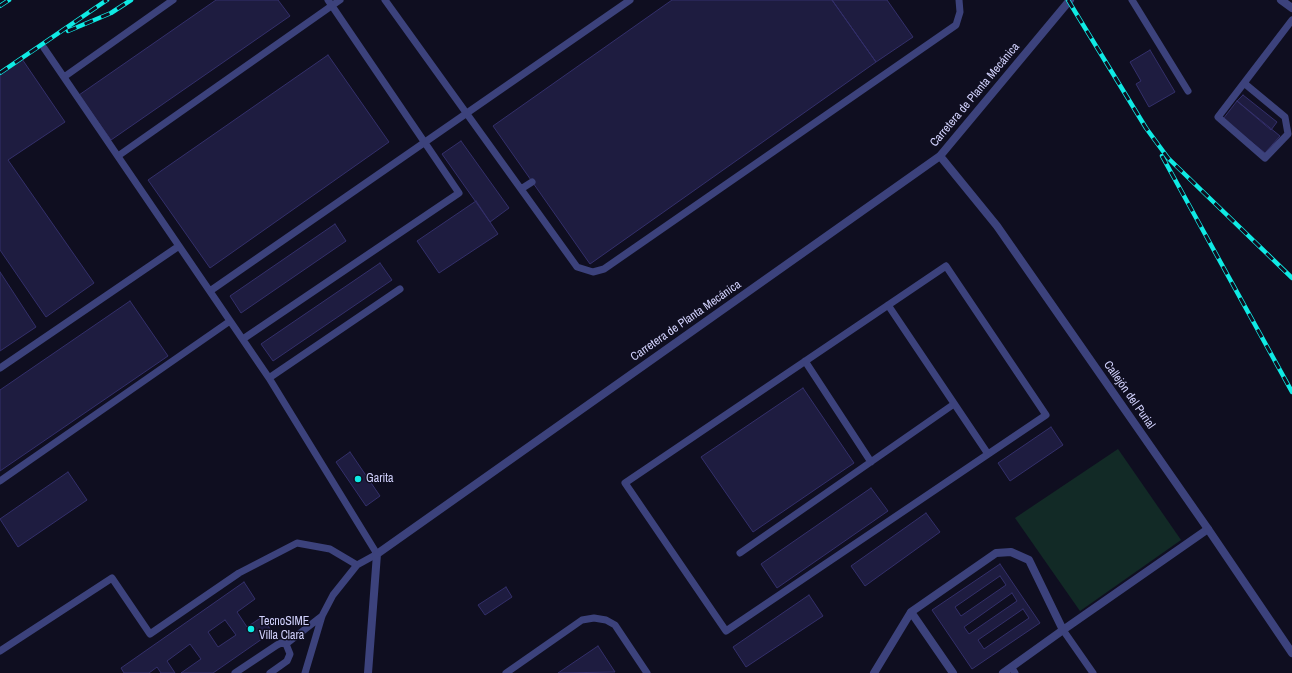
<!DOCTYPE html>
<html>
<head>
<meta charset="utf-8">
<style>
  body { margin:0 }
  canvas { display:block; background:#0f0e20 }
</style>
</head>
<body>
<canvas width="1292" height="673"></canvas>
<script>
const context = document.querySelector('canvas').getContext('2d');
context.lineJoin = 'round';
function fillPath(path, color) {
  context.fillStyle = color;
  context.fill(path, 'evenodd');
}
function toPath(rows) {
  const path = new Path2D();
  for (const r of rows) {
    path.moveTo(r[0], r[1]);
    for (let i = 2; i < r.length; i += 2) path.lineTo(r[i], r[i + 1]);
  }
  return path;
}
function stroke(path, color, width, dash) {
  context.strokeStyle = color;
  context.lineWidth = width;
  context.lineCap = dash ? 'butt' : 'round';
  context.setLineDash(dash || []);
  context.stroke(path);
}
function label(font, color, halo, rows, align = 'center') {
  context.font = font + ' "Archivo Narrow",sans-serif';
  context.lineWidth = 3;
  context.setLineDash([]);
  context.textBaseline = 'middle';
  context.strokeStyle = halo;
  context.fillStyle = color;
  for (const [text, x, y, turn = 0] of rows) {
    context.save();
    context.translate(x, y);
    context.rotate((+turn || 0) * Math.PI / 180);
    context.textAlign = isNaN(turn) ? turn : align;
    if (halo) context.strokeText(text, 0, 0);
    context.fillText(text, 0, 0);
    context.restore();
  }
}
fillPath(toPath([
  [1118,449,1181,540,1080,611,1015,518]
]), '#122a26');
const building = toPath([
  [216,0,278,0,290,16,111,140,79,95,216,0],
  [672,0,832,0,876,62,590,264,493,126,672,0],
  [832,0,887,0,913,37,876,62,832,0],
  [1150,50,1175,92,1149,107,1136,84,1141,81,1130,62,1150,50],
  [328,55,389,142,210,268,148,180,328,55],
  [22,59,65,122,8,160,94,283,46,317,0,250,0,74,22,59],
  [1243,95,1277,122,1271,130,1237,101,1243,95],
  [1237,101,1280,136,1265,153,1223,119,1237,101],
  [461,141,509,208,490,222,442,154,461,141],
  [476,201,498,234,439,273,417,241,476,201],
  [335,224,346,241,241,313,230,296,335,224],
  [380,263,392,280,273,361,261,344,380,263],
  [0,272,36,327,0,351,0,272],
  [130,301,168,356,0,471,0,390,130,301],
  [803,388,854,463,753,532,701,457,803,388],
  [1051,427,1063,445,1010,481,998,463,1051,427],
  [350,452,380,496,366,506,336,462,350,452],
  [68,472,87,500,18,547,0,519,68,472],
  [871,488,888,511,777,588,761,564,871,488],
  [926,513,940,532,865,586,851,566,926,513],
  [1000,564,1040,623,972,669,932,610,1000,564],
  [1000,576,1006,585,961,616,955,607,1000,576],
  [1012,593,1017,601,969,634,964,627,1012,593],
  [1023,609,1029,618,984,649,978,640,1023,609],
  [244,582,255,599,237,612,247,627,262,617,272,632,213,673,181,673,201,659,190,644,167,661,175,673,161,673,157,667,149,673,124,673,121,668,244,582],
  [225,620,236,635,218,647,208,632,225,620],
  [506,587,512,597,485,615,478,605,506,587],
  [809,595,823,616,746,667,733,647,809,595],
  [598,646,615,672,558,673,598,646]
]);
fillPath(building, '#1e1c40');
stroke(building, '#332f6a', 1);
stroke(toPath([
  [385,0,577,267,593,272,604,269,956,25,960,12,959,0],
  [1132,0,1188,91],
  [44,48,269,378,377,554,357,565,333,595,322,616,305,673],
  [64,77,173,0],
  [1244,83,1285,117,1288,134,1265,158,1218,117,1244,83,1292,20],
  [118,156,340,0],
  [521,189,532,182],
  [946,266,1046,415,726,631,625,483,946,266],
  [210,291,630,0],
  [888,305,988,454],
  [243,339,459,193,328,0],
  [805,361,871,462],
  [0,368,179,246],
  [269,378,400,289],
  [0,481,230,321],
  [740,553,954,404],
  [1063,630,1093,673],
  [286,644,322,616],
  [0,651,112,578,150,634,239,573,297,543,330,549,357,565],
  [1012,668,1015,673],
  [235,673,277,645,281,643,286,644,290,654,287,661,270,673],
  [506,673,582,620,594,618,606,620,615,625,647,673]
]), '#3c427c', 7);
stroke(toPath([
  [911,612,953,673],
  [874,673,911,612,996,553,1011,552,1029,560,1063,630,1208,529],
  [1003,673,1063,630]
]), '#3c427c', 8);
stroke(toPath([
  [1281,0,1292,8],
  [940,156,997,226,1208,529,1292,653],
  [368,673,377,554,940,156,1070,0]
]), '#3c427c', 8);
const rail = toPath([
  [1068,0,1146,128,1168,158,1292,278],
  [0,6,9,0],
  [68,31,111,13,131,0],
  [0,73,107,0],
  [1162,156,1292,392]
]);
stroke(rail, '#0feae4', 4.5);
stroke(rail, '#0f0e20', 3, [9]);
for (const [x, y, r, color] of [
  [358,479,4,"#0feae4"],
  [251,629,4,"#0feae4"]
]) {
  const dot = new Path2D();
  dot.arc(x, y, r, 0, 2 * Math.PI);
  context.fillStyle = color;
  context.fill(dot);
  stroke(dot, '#0f0e20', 1.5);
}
label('12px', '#d1d1fc', '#0f0e20', [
  ["Carretera de Planta Mecánica",975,95,-50],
  ["Carretera de Planta Mecánica",686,321,-35],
  ["Callejón del Purial",1129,395,55]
]);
label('12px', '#d1d1fc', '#0f0e20', [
  ["Garita",366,479],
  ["TecnoSIME",259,622],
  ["Villa Clara",259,636]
], 'left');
</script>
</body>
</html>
